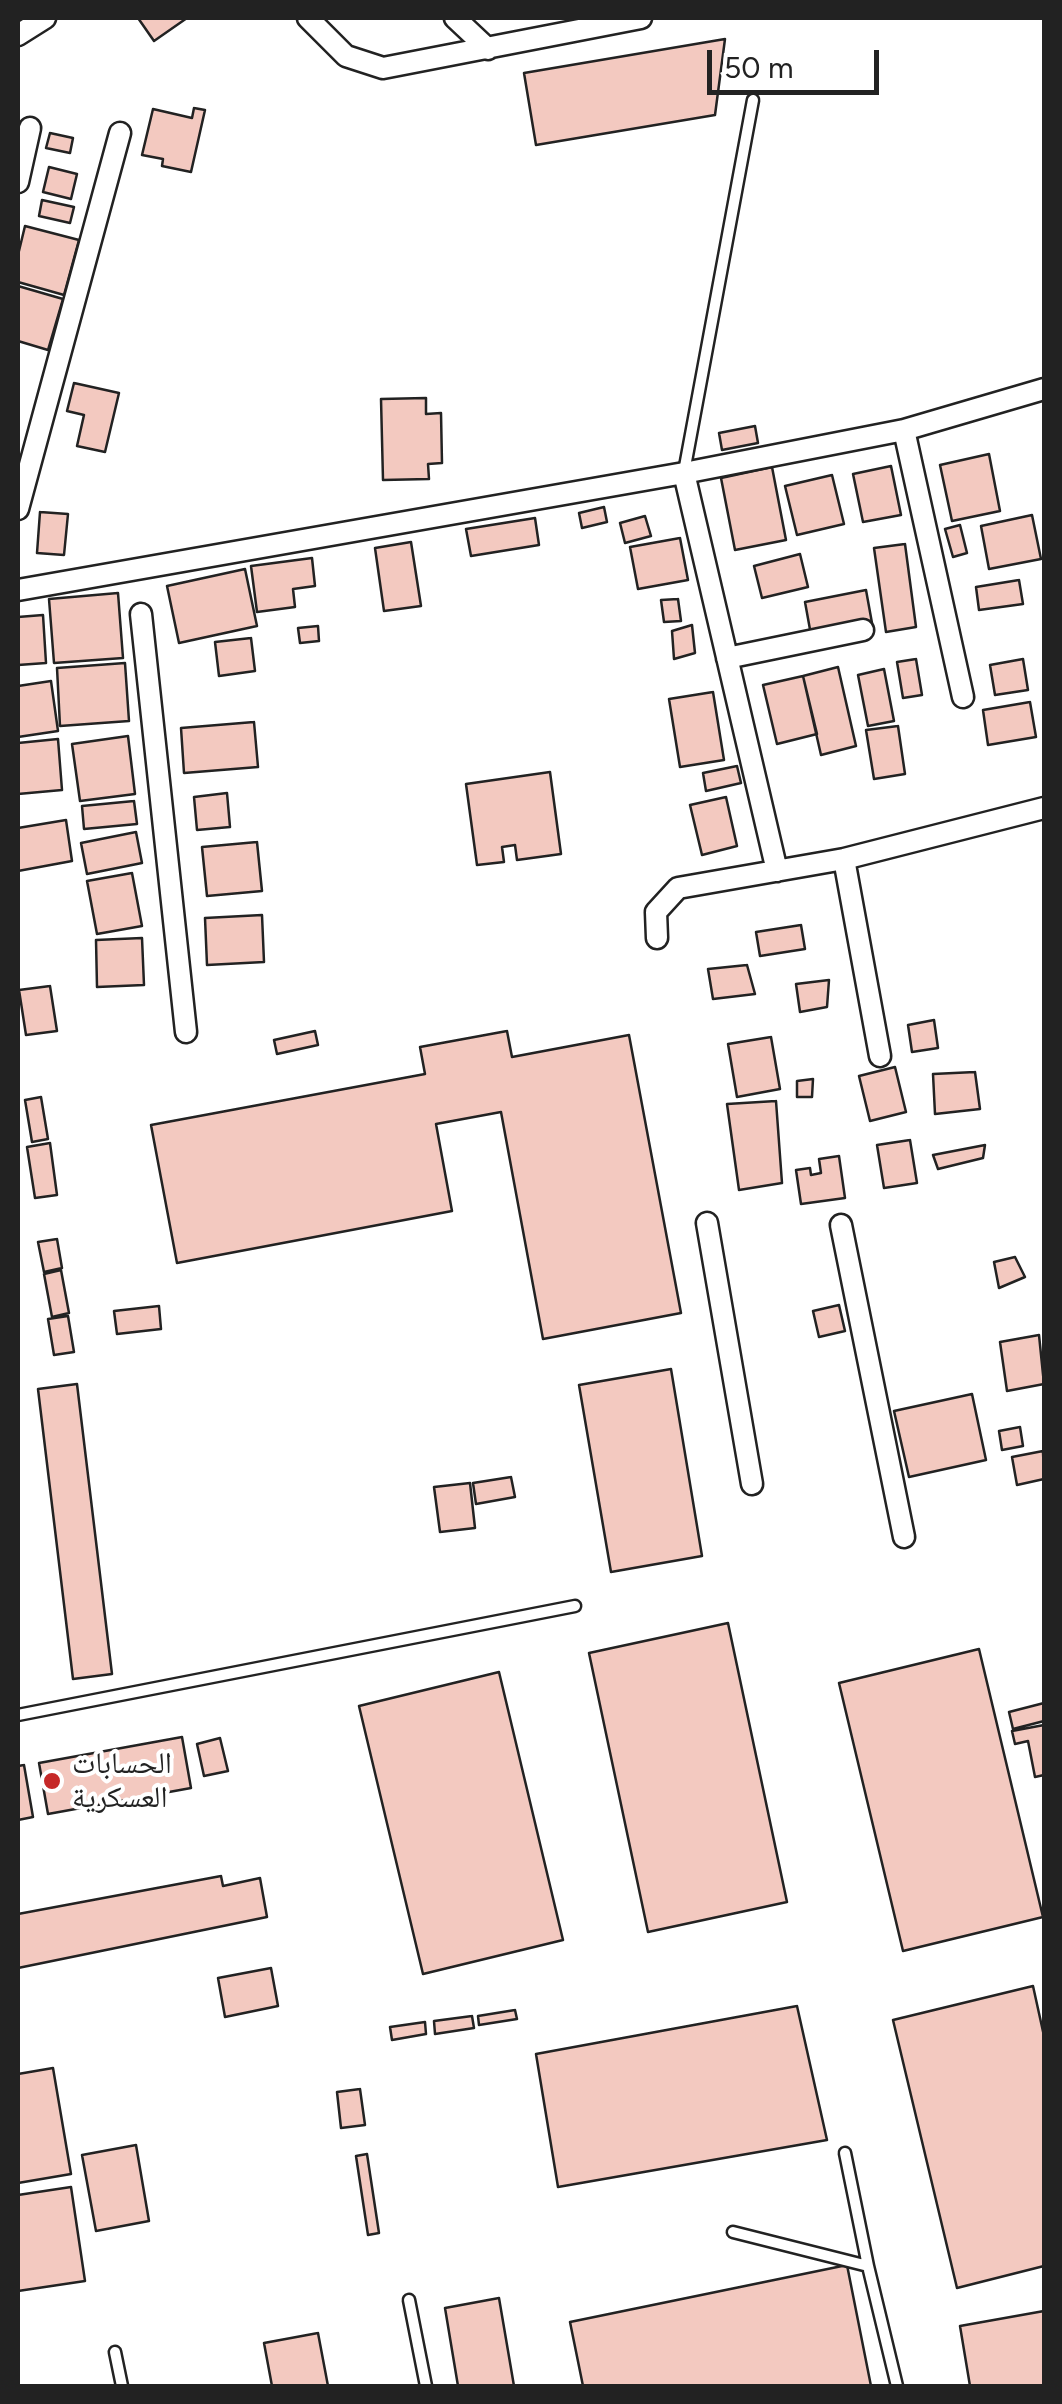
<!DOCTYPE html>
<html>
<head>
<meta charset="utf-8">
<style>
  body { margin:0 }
  #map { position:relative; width:1062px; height:2404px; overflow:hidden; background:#fff; font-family:Figtree,sans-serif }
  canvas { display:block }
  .frame { position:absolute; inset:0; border:20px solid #222; pointer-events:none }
  .scale { position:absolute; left:707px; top:50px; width:172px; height:45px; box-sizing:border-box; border:5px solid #222; border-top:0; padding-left:12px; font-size:30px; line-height:35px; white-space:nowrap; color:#222; -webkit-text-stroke:8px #fff; paint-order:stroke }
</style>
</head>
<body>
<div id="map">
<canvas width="1062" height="2404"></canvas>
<div class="frame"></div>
<div class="scale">50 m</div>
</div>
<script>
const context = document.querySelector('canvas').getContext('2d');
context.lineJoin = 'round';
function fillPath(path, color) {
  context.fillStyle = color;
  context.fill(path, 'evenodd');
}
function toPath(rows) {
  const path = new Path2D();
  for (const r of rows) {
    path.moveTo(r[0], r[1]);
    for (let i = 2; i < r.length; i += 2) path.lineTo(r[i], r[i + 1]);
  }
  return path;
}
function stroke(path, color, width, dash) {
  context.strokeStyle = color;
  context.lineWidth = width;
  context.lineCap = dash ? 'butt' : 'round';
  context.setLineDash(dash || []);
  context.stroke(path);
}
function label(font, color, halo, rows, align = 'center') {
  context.font = font + ' Figtree,"Noto Naskh Arabic",sans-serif';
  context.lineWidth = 8;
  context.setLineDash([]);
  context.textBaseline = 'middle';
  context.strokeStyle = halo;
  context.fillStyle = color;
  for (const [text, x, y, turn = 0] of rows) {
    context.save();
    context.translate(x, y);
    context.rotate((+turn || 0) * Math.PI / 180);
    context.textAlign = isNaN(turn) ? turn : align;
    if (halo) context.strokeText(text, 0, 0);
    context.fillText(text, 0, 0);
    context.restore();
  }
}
const building = toPath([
  [138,18,187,18,154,41,138,18],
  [725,39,715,115,536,145,524,73,725,39],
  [194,108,205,110,191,172,162,166,163,159,142,155,153,109,192,118,194,108],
  [50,133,73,138,70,153,46,148,50,133],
  [49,167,77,174,71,199,43,192,49,167],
  [42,200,74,207,70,223,39,216,42,200],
  [25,226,79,240,64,295,18,282,18,255,25,226],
  [18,286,63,299,48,350,18,341,18,286],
  [74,383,119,393,105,452,77,446,84,415,67,411,74,383],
  [426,398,426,414,441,413,442,463,428,464,429,479,383,480,381,399,426,398],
  [755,426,758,443,722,450,719,433,755,426],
  [989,454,1000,511,952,521,940,465,989,454],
  [891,466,901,515,863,522,853,474,891,466],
  [772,467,786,540,735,550,721,478,772,467],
  [832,475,844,524,797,535,785,486,832,475],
  [604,507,607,522,582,528,579,513,604,507],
  [40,512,68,514,64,555,37,553,40,512],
  [1032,515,1041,559,989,569,981,526,1032,515],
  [645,516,651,536,625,543,620,523,645,516],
  [535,518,539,545,471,556,466,529,535,518],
  [960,525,967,553,953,557,945,529,960,525],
  [680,538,688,580,638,589,630,547,680,538],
  [411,542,421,606,384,611,375,548,411,542],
  [905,544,916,627,886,632,874,548,905,544],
  [800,554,808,587,762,598,754,566,800,554],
  [312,558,315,586,293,589,295,607,257,612,251,566,312,558],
  [245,569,257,626,179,643,167,586,245,569],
  [1019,580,1023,604,979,610,976,587,1019,580],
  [866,590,872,623,811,635,805,602,866,590],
  [118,593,123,658,54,663,49,599,118,593],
  [678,599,681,621,664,622,661,600,678,599],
  [43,615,46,663,18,665,18,617,43,615],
  [692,625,695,653,674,659,672,631,692,625],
  [318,626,319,641,300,643,298,628,318,626],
  [251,638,255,671,219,676,215,642,251,638],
  [916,659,922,695,903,698,897,662,916,659],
  [1023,659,1028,690,995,695,990,665,1023,659],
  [125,663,129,721,60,726,57,668,125,663],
  [838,667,856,746,821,755,803,676,838,667],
  [884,669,894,721,868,726,858,675,884,669],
  [803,676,817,734,777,744,763,685,803,676],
  [51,681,58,731,18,737,18,686,51,681],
  [713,692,724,760,680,767,669,699,713,692],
  [1030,702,1036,737,988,745,983,710,1030,702],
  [254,722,258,767,184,773,181,728,254,722],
  [898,726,905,774,874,779,866,730,898,726],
  [128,736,135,794,80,801,72,744,128,736],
  [58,739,62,790,18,794,18,743,58,739],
  [737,766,741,783,706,791,703,773,737,766],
  [550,772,561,854,517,860,515,845,502,847,504,862,477,865,466,784,550,772],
  [227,793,230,827,197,830,194,797,227,793],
  [726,797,737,846,702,855,690,805,726,797],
  [134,801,137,824,84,829,82,806,134,801],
  [66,820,72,861,18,871,18,828,66,820],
  [136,832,142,863,87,874,81,843,136,832],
  [257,842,262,891,207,896,202,847,257,842],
  [132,873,142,926,97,934,87,881,132,873],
  [262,915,264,962,207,965,205,918,262,915],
  [801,925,805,949,760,956,756,932,801,925],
  [142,938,144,985,97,987,96,940,142,938],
  [747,965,755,994,713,999,708,969,747,965],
  [829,980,827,1007,800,1012,796,984,829,980],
  [50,986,57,1031,26,1035,19,990,50,986],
  [934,1020,938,1048,912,1052,908,1025,934,1020],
  [315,1031,318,1045,277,1054,274,1040,315,1031],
  [507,1031,512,1057,629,1035,681,1313,543,1339,501,1112,436,1124,452,1211,177,1263,151,1125,425,1074,420,1047,507,1031],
  [771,1037,780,1089,737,1097,728,1044,771,1037],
  [895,1067,906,1112,870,1121,859,1076,895,1067],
  [975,1072,980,1109,935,1114,933,1074,975,1072],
  [813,1079,812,1097,797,1097,797,1081,813,1079],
  [41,1097,48,1139,32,1142,25,1100,41,1097],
  [776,1101,782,1183,739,1190,727,1104,776,1101],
  [910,1140,917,1183,884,1188,877,1145,910,1140],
  [50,1143,57,1195,35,1198,27,1147,50,1143],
  [985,1145,983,1158,938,1169,933,1155,985,1145],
  [839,1156,845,1198,801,1204,796,1170,810,1168,811,1175,821,1173,819,1159,839,1156],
  [57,1239,62,1268,44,1272,38,1242,57,1239],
  [1015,1257,1025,1277,999,1288,994,1262,1015,1257],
  [61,1270,69,1313,52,1317,44,1274,61,1270],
  [839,1305,845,1331,819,1337,813,1311,839,1305],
  [159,1306,161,1329,117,1334,114,1311,159,1306],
  [68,1316,74,1352,54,1355,48,1319,68,1316],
  [1039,1335,1044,1384,1007,1391,1000,1342,1039,1335],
  [671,1369,702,1556,611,1572,579,1385,671,1369],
  [77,1384,112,1674,73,1679,38,1389,77,1384],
  [972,1394,986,1460,909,1477,894,1411,972,1394],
  [1020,1427,1023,1446,1002,1450,999,1431,1020,1427],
  [1043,1451,1044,1479,1017,1485,1012,1457,1043,1451],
  [511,1477,515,1497,476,1504,473,1483,511,1477],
  [470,1483,475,1528,440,1532,434,1487,470,1483],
  [728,1623,787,1902,648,1932,589,1653,728,1623],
  [979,1649,1043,1917,903,1951,839,1683,979,1649],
  [499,1672,563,1940,423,1974,359,1706,499,1672],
  [1044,1703,1044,1721,1013,1729,1009,1712,1044,1703],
  [1044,1725,1044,1775,1035,1777,1028,1741,1015,1744,1012,1731,1044,1725],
  [182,1737,191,1788,48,1814,39,1763,182,1737],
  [220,1738,228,1771,204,1776,197,1744,220,1738],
  [24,1765,33,1817,18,1820,18,1766,24,1765],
  [221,1876,223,1886,260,1878,267,1917,18,1968,18,1914,221,1876],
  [271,1968,278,2006,225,2017,218,1978,271,1968],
  [1033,1986,1044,2036,1044,2266,957,2288,893,2020,1033,1986],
  [797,2006,827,2140,558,2187,536,2054,797,2006],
  [515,2010,517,2019,479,2025,478,2016,515,2010],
  [472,2016,474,2028,435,2034,434,2021,472,2016],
  [425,2022,426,2034,392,2040,390,2027,425,2022],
  [53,2068,71,2174,18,2183,18,2074,53,2068],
  [360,2089,365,2125,341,2128,337,2092,360,2089],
  [136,2145,149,2221,96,2231,82,2155,136,2145],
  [367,2154,379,2233,368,2235,356,2156,367,2154],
  [71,2187,85,2281,18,2291,18,2195,71,2187],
  [847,2265,871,2386,583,2386,570,2322,847,2265],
  [499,2298,514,2386,458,2386,445,2308,499,2298],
  [1044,2311,1044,2386,970,2386,960,2326,1044,2311],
  [318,2333,328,2386,272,2386,264,2343,318,2333]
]);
fillPath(building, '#f3c9c0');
stroke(building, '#222', 2.5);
const lane = toPath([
  [684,472,753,100],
  [18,1715,575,1606],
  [845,2153,868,2266],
  [733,2232,868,2266,897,2386],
  [409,2300,426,2386],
  [115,2352,122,2386]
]);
const street = toPath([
  [308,18,346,56,383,68,641,18],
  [455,18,488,49],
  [18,35,45,18],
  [18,182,30,128],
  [904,430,963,697],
  [684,473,777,871],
  [18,509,120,133],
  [18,590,684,473,904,430,1044,389],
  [141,614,186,1032],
  [727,658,863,630],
  [844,859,880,1056],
  [657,938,656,912,678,888,844,859,1044,808],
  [707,1223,752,1484],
  [841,1225,904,1537]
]);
stroke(lane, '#222', 15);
stroke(street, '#222', 25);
stroke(lane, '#fff', 10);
stroke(street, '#fff', 20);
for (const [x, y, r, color] of [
  [52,1781,10,"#c62828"]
]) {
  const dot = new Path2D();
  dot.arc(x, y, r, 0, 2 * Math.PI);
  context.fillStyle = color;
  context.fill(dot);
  stroke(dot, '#fff', 4);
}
label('30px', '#222', '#fff', [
  ["الحسابات",72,1764],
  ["العسكرية",72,1798]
], 'left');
</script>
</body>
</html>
